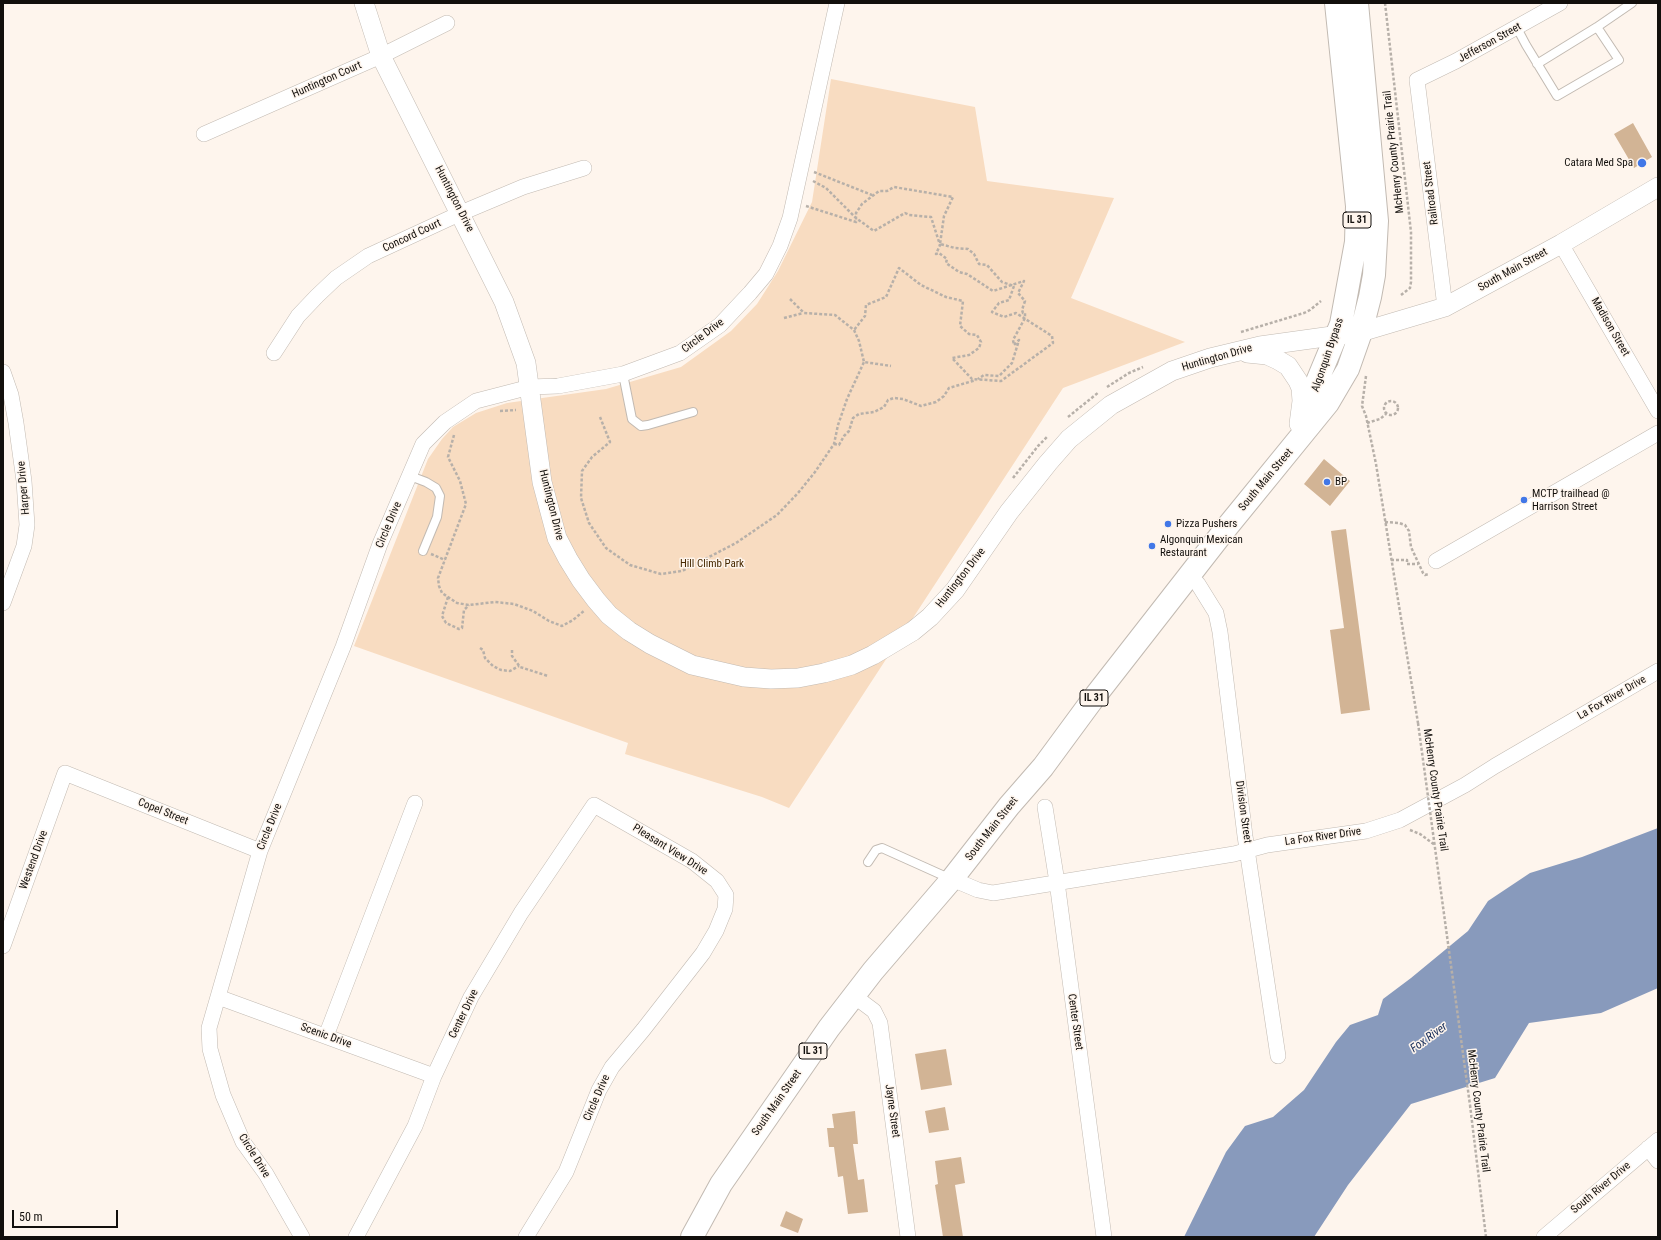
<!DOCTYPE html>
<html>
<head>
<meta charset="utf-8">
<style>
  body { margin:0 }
  #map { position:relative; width:1661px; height:1240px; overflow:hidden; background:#fef5ed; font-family:"Roboto Condensed",sans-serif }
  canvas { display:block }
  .frame { position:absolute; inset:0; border:4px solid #120f0c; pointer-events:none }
  .scale { position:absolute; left:12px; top:1210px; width:106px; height:18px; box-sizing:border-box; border:2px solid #120f0c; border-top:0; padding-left:5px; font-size:12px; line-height:14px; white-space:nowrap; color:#120f0c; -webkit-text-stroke:3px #fef5ed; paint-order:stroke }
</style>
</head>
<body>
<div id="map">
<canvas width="1661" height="1240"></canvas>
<div class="frame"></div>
<div class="scale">50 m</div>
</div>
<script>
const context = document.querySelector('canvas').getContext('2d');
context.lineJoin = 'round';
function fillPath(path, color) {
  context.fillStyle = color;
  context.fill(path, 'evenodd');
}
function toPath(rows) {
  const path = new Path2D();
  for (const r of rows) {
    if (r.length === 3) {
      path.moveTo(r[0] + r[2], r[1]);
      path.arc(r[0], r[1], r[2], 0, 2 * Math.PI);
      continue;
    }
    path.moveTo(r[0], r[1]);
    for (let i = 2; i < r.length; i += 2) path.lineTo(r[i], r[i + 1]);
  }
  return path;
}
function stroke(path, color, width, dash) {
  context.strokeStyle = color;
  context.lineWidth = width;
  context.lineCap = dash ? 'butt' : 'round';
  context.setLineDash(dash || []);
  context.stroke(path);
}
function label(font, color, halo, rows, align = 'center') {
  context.font = font + ' "Roboto Condensed",sans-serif';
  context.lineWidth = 3;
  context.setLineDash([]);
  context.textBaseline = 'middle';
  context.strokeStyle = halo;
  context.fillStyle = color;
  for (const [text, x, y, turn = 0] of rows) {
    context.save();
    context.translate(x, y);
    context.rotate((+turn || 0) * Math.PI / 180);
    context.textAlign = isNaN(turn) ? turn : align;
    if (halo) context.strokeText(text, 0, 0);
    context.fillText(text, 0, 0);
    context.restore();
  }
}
fillPath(toPath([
  [831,79,975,107,987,181,1114,198,1071,298,1185,342,1063,388,789,808,762,797,625,754,628,743,354,646,428,459,442,439,453,427,476,413,507,403,606,389,681,367,731,331,757,304,778,271,812,202]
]), '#f8dcc1');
fillPath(toPath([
  [1658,828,1658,988,1601,1013,1529,1023,1495,1078,1411,1104,1348,1185,1314,1237,1184,1237,1226,1152,1245,1126,1273,1117,1304,1090,1336,1042,1350,1025,1378,1015,1383,999,1411,978,1468,931,1488,901,1530,873,1582,857]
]), '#889abc');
fillPath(toPath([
  [1633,123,1652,157,1634,168,1614,134],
  [1324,459,1350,481,1330,506,1304,484],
  [1346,529,1370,710,1341,714,1330,630,1344,628,1331,531],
  [946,1049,952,1085,921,1090,915,1054],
  [945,1107,949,1130,929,1133,925,1111],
  [855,1111,858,1144,853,1144,858,1180,864,1179,868,1212,848,1214,843,1176,838,1177,834,1147,829,1147,827,1128,834,1128,832,1114],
  [961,1157,965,1183,955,1185,963,1237,943,1237,935,1185,938,1184,935,1161],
  [786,1211,803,1219,798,1233,780,1226]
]), '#d2b495');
const service = toPath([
  [1597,27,1632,3],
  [1517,28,1526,45,1557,96,1619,60,1597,27,1537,64],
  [623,374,632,419,641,426,648,425,693,412],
  [410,476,426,482,436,488,440,496,437,517,423,551],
  [868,862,876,850,882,848,951,879]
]);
const minor = toPath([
  [204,134,381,56,447,23],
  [1561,244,1658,411],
  [1445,307,1417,80,1456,61,1560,3],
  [274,353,298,316,317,296,336,278,368,256,461,213,523,187,584,168],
  [3,372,11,395,16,423,24,481,27,525,24,546,3,603],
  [1436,561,1658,433],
  [1190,576,1198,584,1216,613,1220,632,1245,836,1278,1056],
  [1045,807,1057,882,1104,1237],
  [952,879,978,890,993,893,1234,854,1267,845,1366,831,1400,820,1465,785,1495,766,1658,671],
  [3,946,65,773,260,851],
  [854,996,874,1011,880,1023,908,1237],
  [218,997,434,1076],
  [326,1036,415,803],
  [1648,1148,1658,1161],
  [302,1237,266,1174,243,1142,223,1095,210,1049,209,1028,260,851,343,647,380,544,423,444,445,422,476,401,530,387,558,386,623,374,680,353,720,325,750,293,766,274,780,246,790,218,837,3],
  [356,1237,415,1126,434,1076,471,997,521,913,594,805,692,861,717,881,726,895,725,909,716,931,703,953,643,1030,612,1067,599,1090,566,1172,526,1237],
  [1544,1237,1658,1140]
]);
const tertiary = toPath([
  [364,3,381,56,504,302,526,363,542,482,557,538,568,559,581,580,596,600,609,615,629,631,650,644,692,665,744,677,771,679,798,678,824,673,852,665,873,655,913,631,930,617,955,590,1009,512,1048,463,1069,439,1111,405,1172,371,1210,358,1260,346,1361,332,1445,307,1561,244,1658,187],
  [1247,353,1267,355,1278,360,1288,366,1298,381,1301,388,1302,401,1299,424]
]);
const primary = toPath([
  [1306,425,1316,384,1341,324,1356,242,1357,206,1336,3],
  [692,1237,721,1184,829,1028,873,971,952,879,1009,806,1043,767,1096,695,1227,527,1328,403,1348,369,1361,332,1370,297,1374,275,1377,221,1357,3]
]);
stroke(service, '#c2bab2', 10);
stroke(minor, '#c2bab2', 16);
stroke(tertiary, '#c2bab2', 20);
stroke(primary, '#c2bab2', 24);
stroke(toPath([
  [1385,3,1411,232,1411,282,1410,288,1401,295],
  [814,172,872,195],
  [813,181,826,188,856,218,874,231,905,213,909,215,931,217,940,245,936,254,939,253,947,259,946,263,959,272,967,274,993,291,1024,281,1018,293,1025,301,1022,310,1023,313,1025,313,1025,318,1013,340,1014,345,1019,340,1012,363,999,376,984,375,978,379],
  [806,206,856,222,856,213,862,204,879,191,887,191,894,187,953,197,944,216,940,244,955,248,968,249,974,254,979,264,987,265,1002,282,1014,286,1009,300,999,303,992,312,1004,317,1016,313,1052,336,1053,343,1001,381,972,379,952,358,969,355,979,348,981,342,977,335,969,334,960,326,963,301,946,297,921,285,899,268,886,297,866,305,865,316,854,330],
  [790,299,804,313,835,315,854,330,859,341,864,362,891,366],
  [784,318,803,313],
  [1241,332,1304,313,1310,310,1321,301],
  [1366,376,1362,406,1366,416,1376,464,1418,723],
  [1107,387,1129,373,1143,367],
  [1391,408,7],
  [500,411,516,410],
  [600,417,610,442,592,457,582,471,581,498,589,523,606,548,630,565,661,574,682,571,736,543,777,515,798,493,815,472,834,444,838,425,847,399,864,362],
  [1068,417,1099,392],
  [1367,423,1380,419,1386,414],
  [454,435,448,457,460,481,466,504,438,578,439,586,442,593,457,603,469,605,495,602,514,604,533,611,549,621,562,626,573,620,585,610],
  [834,444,839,445,844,436,849,431,853,418,859,414,874,412,884,407,888,400,894,398,903,399,921,406,936,402,944,396,949,388,976,380],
  [1013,478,1038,446,1048,436],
  [1385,522,1399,523,1405,525,1409,531,1411,547,1423,573,1425,575,1429,574],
  [431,554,445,560],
  [1391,560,1407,560,1407,564,1418,564],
  [448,597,442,616,446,623,459,629,462,628,464,610,469,605],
  [480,648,483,650,485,658,493,666,501,670,510,671,519,666],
  [512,650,512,656,520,667,548,676],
  [1410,830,1420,834,1435,845],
  [1470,1105,1486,1237]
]), '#b7b0a9', 2.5, [3, 2]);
stroke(service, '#fff', 8);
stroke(minor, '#fff', 15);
stroke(tertiary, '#fff', 19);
stroke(primary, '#fff', 22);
stroke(toPath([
  [1418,723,1470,1105]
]), '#b7b0a9', 2.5, [3, 2]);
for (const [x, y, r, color] of [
  [1642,163,5,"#4177e7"],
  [1327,482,4,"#4177e7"],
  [1524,500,4,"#4177e7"],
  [1168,524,4,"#4177e7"],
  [1152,546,4,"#4177e7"]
]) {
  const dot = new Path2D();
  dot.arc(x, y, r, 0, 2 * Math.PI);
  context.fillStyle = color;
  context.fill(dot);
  stroke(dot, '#fef5ed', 1.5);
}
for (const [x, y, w] of [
  [1357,220,28],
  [1094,698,28],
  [813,1051,28]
]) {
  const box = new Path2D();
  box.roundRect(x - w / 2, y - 8, w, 16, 3);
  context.fillStyle = '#fef5ed';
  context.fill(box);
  stroke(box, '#120f0c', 1);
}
label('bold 10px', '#120f0c', null, [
  ["IL 31",1357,220],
  ["IL 31",1094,698],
  ["IL 31",813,1051]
]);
label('11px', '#120f0c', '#fef5ed', [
  ["Jefferson Street",1490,43,-29],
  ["Huntington Court",327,80,-24],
  ["McHenry County Prairie Trail",1394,152,-96],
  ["Railroad Street",1431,193,-97],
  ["Huntington Drive",454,199,63],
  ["Concord Court",412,236,-25],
  ["South Main Street",1513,270,-29],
  ["Madison Street",1610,327,60],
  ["Circle Drive",703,336,-37],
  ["Algonquin Bypass",1328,355,-71],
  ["Huntington Drive",1217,358,-16],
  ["South Main Street",1266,480,-50],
  ["Harper Drive",24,488,-95],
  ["Huntington Drive",551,505,76],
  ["Circle Drive",389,525,-67],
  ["Huntington Drive",961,578,-52],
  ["La Fox River Drive",1612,698,-30],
  ["McHenry County Prairie Trail",1435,790,82],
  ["Copel Street",163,812,22],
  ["Division Street",1243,812,82],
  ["Circle Drive",270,827,-68],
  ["South Main Street",992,829,-52],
  ["La Fox River Drive",1323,837,-8],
  ["Pleasant View Drive",670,850,32],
  ["Westend Drive",34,860,-70],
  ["Center Drive",464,1014,-64],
  ["Center Street",1075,1022,82],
  ["Scenic Drive",326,1036,20],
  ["Circle Drive",597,1098,-66],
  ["South Main Street",777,1103,-55],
  ["Jayne Street",892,1111,82],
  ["McHenry County Prairie Trail",1478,1111,83],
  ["Circle Drive",254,1156,58],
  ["South River Drive",1601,1188,-40]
]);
label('11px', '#120f0c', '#fef5ed', [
  ["Catara Med Spa",1633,163,"right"],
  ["BP",1335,482],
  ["MCTP trailhead @",1532,494],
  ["Harrison Street",1532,507],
  ["Pizza Pushers",1176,524],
  ["Algonquin Mexican",1160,540],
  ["Restaurant",1160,553]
], 'left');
label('11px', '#462800', '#fef5ed', [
  ["Hill Climb Park",712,564]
]);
label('italic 12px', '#172d59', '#fef5ed', [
  ["Fox River",1429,1038,-36]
]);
</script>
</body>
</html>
